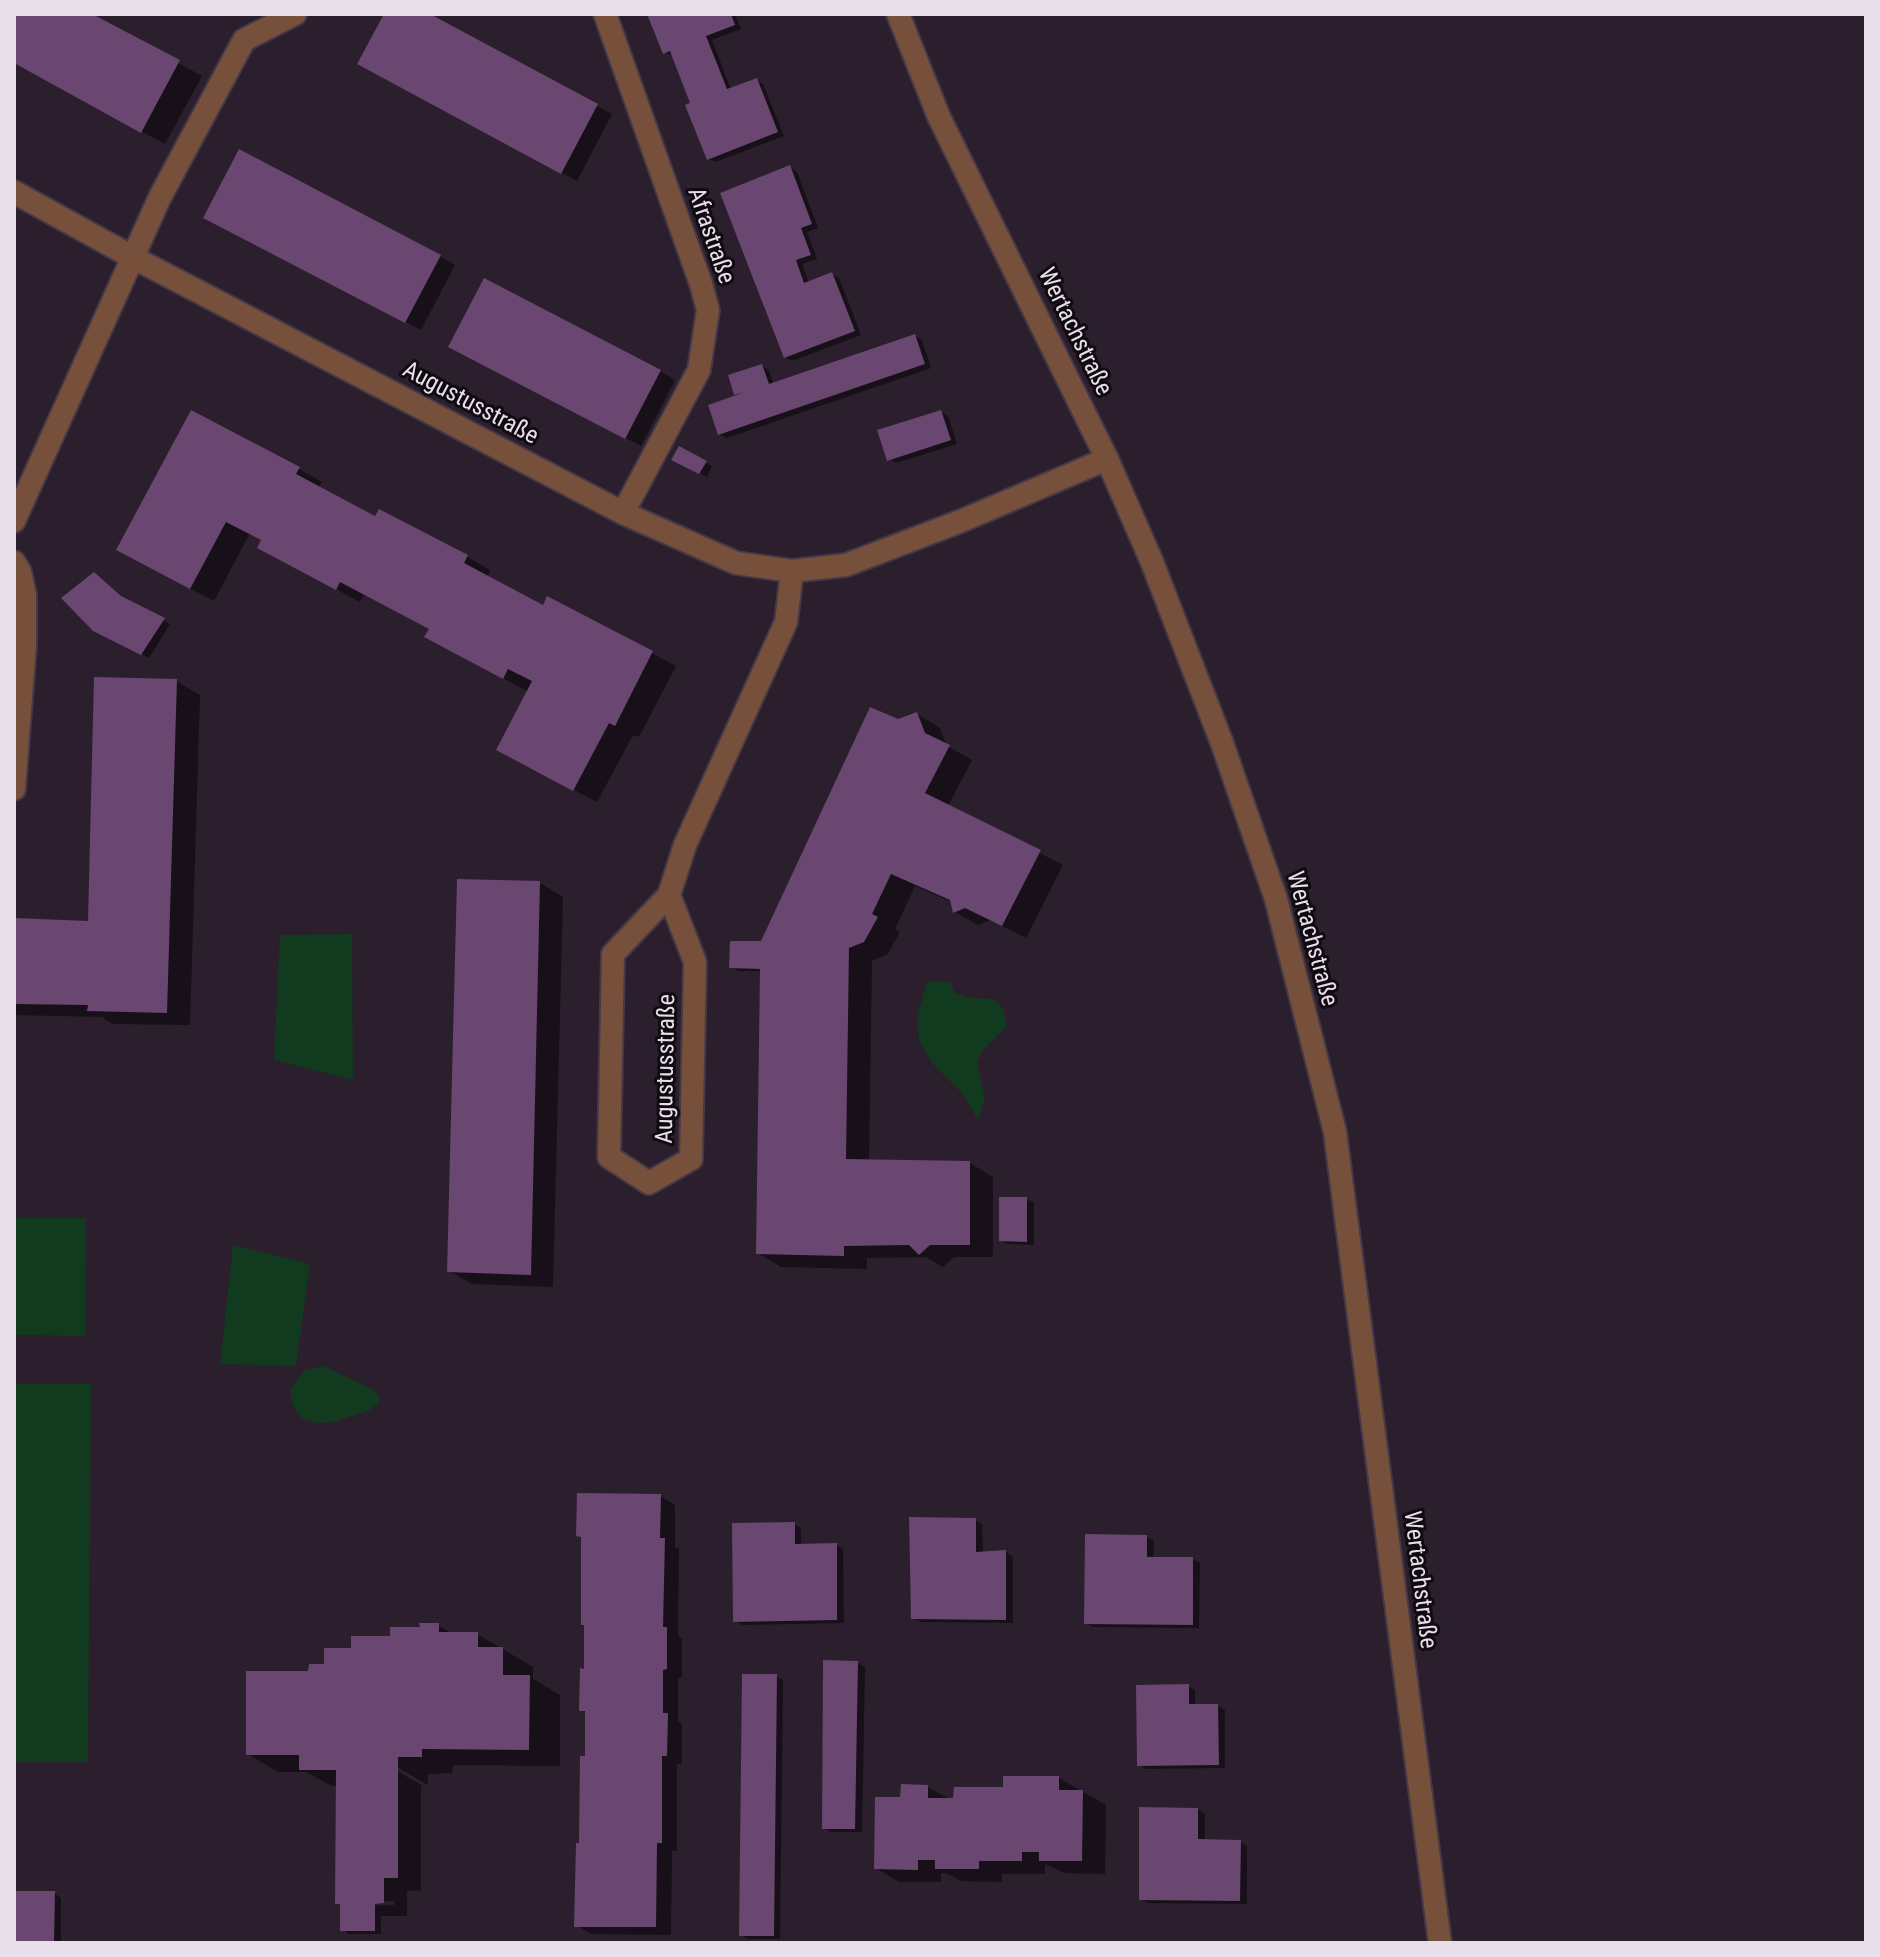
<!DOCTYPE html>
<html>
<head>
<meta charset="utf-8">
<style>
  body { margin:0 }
  #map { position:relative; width:1880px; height:1957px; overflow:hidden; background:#2b1e2d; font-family:"Roboto Condensed",sans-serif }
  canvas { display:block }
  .frame { position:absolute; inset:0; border:16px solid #e8dfea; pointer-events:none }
</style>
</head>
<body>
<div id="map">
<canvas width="1880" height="1957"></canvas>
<div class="frame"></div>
</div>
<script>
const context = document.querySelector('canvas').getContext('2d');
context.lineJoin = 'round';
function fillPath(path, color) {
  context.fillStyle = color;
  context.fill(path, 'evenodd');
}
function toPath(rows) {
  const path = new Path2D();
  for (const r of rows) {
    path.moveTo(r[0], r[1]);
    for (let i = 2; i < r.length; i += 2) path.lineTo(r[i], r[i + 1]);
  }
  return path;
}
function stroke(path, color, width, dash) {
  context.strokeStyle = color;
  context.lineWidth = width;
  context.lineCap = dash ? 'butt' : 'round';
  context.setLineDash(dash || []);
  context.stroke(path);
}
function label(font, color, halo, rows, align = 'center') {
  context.font = font + ' "Roboto Condensed",sans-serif';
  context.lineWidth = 6;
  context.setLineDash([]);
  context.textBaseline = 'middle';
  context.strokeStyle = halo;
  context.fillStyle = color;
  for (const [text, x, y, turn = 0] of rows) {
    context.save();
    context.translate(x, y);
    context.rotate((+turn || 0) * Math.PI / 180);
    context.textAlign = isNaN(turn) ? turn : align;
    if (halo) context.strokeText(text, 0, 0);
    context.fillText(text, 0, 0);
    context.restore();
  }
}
fillPath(toPath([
  [352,934,353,1080,274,1060,280,935],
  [927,982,950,982,955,993,970,998,993,999,1003,1008,1007,1026,982,1051,977,1064,985,1098,978,1120,962,1093,932,1063,919,1040,917,1017],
  [14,1218,86,1218,85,1336,14,1335],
  [233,1245,310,1264,296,1366,220,1364],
  [323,1366,374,1390,380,1397,378,1404,370,1410,333,1422,317,1423,303,1419,295,1410,291,1399,291,1388,305,1370],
  [14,1384,91,1384,88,1762,14,1762]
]), '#123a1f');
fillPath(toPath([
  [14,14,86,14,202,76,165,144,14,62],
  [386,14,426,14,612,114,577,181,375,72],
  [650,14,735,14,741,29,712,40,731,90,756,80,763,84,784,136,715,162,708,158,693,104,674,56,664,52],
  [790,167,797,172,818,228,807,232,817,259,802,264,809,283,832,274,839,278,861,335,792,361,785,357],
  [221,226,440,256,455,265,421,330],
  [915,336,922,340,931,368,727,438,720,434,737,397,730,376,762,366,769,370,774,385],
  [466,355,660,371,675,380,641,446],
  [941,412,948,416,957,444,896,463,889,459],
  [680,448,712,466,707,477,674,459],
  [299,469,322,482,318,489,376,519,467,557,490,570,487,577,544,607,548,599,676,666,639,737,633,735,597,802,521,763,529,692,450,650,431,629,364,594,360,602,283,561,263,540,250,533,214,601,142,563],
  [94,574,127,601,170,624,149,658,95,629],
  [176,681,200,695,190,1025,113,1024,102,1017,14,1015,14,920,90,923],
  [917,714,940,728,947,746,972,760,948,806,1063,865,1026,938,990,920,978,925,955,912,952,902,915,886,895,929,900,932,888,954,872,961,869,1162,970,1163,993,1177,993,1257,954,1257,943,1267,926,1257,867,1258,867,1269,781,1267,758,1253,762,971,738,971,731,967,762,943,898,721],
  [540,883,563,897,553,1287,472,1284,449,1271],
  [1027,1199,1034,1203,1034,1245,1008,1244,1001,1240],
  [660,1496,675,1505,675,1547,679,1549,678,1636,682,1638,682,1677,678,1678,678,1721,682,1724,682,1764,677,1764,677,1851,672,1851,671,1935,591,1934,576,1925,587,1758,587,1713,581,1710,586,1671],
  [975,1520,982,1524,983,1554,1006,1552,1013,1557,1013,1623,920,1622,913,1618],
  [794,1524,801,1528,801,1546,836,1545,843,1549,844,1623,742,1625,735,1621],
  [1147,1537,1154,1541,1153,1559,1193,1559,1200,1563,1199,1628,1093,1627,1086,1623],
  [438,1625,453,1634,477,1634,533,1667,533,1679,560,1695,560,1766,453,1765,452,1773,428,1774,428,1785,390,1763,388,1766,423,1786,421,1786,421,1890,407,1891,407,1916,381,1916,381,1934,349,1934,342,1929,342,1906,337,1903,338,1786,332,1786,306,1772,278,1772,248,1754,310,1674,353,1650],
  [394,1901,394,1905,358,1906,358,1902],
  [858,1663,865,1667,862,1832,831,1832,824,1828],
  [776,1676,783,1680,780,1939,748,1939,741,1935],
  [1188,1686,1195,1690,1195,1706,1218,1706,1225,1710,1225,1768,1146,1769,1139,1765],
  [1059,1778,1106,1805,1105,1874,1065,1873,1045,1864,1045,1874,1002,1874,1002,1882,961,1881,946,1873,941,1873,941,1882,899,1882,876,1868,902,1799,928,1787,951,1800],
  [1198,1810,1205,1814,1205,1841,1240,1842,1247,1846,1247,1904,1148,1903,1140,1899],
  [14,1893,54,1893,61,1898,61,1943,14,1943]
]), '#0007');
fillPath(toPath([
  [14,14,92,14,180,60,141,133,14,63],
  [384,14,430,14,598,104,561,174,357,64],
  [647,14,731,14,735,25,706,36,727,89,757,78,778,132,707,160,685,105,690,103,670,51,663,54],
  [239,149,441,255,405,323,203,218],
  [790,165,812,224,801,228,811,255,796,260,804,283,832,272,855,331,784,358,720,193],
  [484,278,661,370,625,439,448,347],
  [915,334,925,364,718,435,708,405,742,393,734,395,728,375,762,364,769,384],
  [191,410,300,467,296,474,375,516,379,509,468,555,464,563,543,605,547,596,653,651,615,726,609,723,573,791,496,750,532,681,508,669,503,679,424,637,429,629,340,582,336,590,257,548,261,540,226,522,190,589,116,550],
  [941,410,951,440,887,461,877,430],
  [679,446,707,461,699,474,671,460],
  [94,572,121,596,165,618,141,655,93,631,61,598],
  [94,677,177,679,167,1013,87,1011,88,1005,14,1004,14,918,88,921],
  [870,707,898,719,917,712,925,733,950,745,925,793,1041,850,1002,926,965,908,953,913,950,900,891,874,872,914,878,917,864,942,849,948,846,1159,970,1161,970,1245,930,1245,919,1255,909,1245,844,1246,844,1256,756,1254,760,969,729,968,730,941,761,941],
  [457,879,540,881,531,1275,447,1272],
  [999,1197,1027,1197,1027,1242,999,1241],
  [577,1493,661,1494,660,1538,665,1538,663,1627,667,1627,667,1669,663,1670,663,1713,668,1713,667,1756,662,1756,662,1843,657,1843,656,1927,574,1927,576,1843,579,1843,580,1756,585,1756,585,1711,579,1711,580,1668,584,1669,584,1625,581,1625,581,1537,576,1536],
  [909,1517,976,1518,976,1552,1006,1550,1006,1620,911,1619],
  [795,1522,795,1544,837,1543,837,1620,733,1622,732,1523],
  [1085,1534,1147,1535,1147,1557,1193,1557,1193,1625,1084,1624],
  [419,1623,439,1623,439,1632,478,1632,478,1647,503,1647,503,1675,530,1675,529,1750,422,1749,422,1757,398,1757,398,1878,384,1878,384,1903,375,1904,375,1931,340,1931,340,1904,335,1904,336,1770,299,1770,299,1755,246,1755,246,1671,308,1671,309,1664,324,1664,324,1648,351,1648,351,1636,390,1636,390,1627,420,1627],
  [823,1660,858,1661,855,1829,822,1829],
  [742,1674,777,1674,774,1936,739,1936],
  [1189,1684,1189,1704,1218,1704,1219,1765,1137,1766,1136,1685],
  [1003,1776,1059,1776,1059,1790,1083,1790,1082,1861,1039,1861,1039,1852,1022,1852,1022,1861,979,1861,979,1869,935,1869,935,1860,918,1860,918,1870,874,1869,875,1797,900,1797,901,1784,928,1785,928,1798,953,1798,954,1787,1003,1787],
  [1139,1807,1198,1808,1198,1839,1241,1840,1240,1901,1139,1900],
  [14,1891,55,1891,54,1943,14,1943]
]), '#694770');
const minor = toPath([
  [605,14,701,284,708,310,699,370,623,513],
  [14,192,134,258,623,513,736,563,792,571,846,565,961,521,1107,459],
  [14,521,160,197,244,40,295,14],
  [14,562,20,572,25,595,25,645,14,789],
  [669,895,695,962,691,1159,649,1183,609,1157,613,954,669,895,685,845,786,622,792,571]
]);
const tertiary = toPath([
  [898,14,939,117,1107,459,1152,562,1222,743,1276,899,1335,1132,1440,1943]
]);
stroke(minor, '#453947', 26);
stroke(tertiary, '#453947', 26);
stroke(minor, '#77503b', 22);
stroke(tertiary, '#77503b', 22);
label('24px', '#e8dfea', '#100a11', [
  ["Afrastraße",710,236,71],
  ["Wertachstraße",1074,332,64],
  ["Augustusstraße",470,404,28],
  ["Wertachstraße",1311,939,75],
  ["Augustusstraße",667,1069,-89],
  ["Wertachstraße",1419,1580,83]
]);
</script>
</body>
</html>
